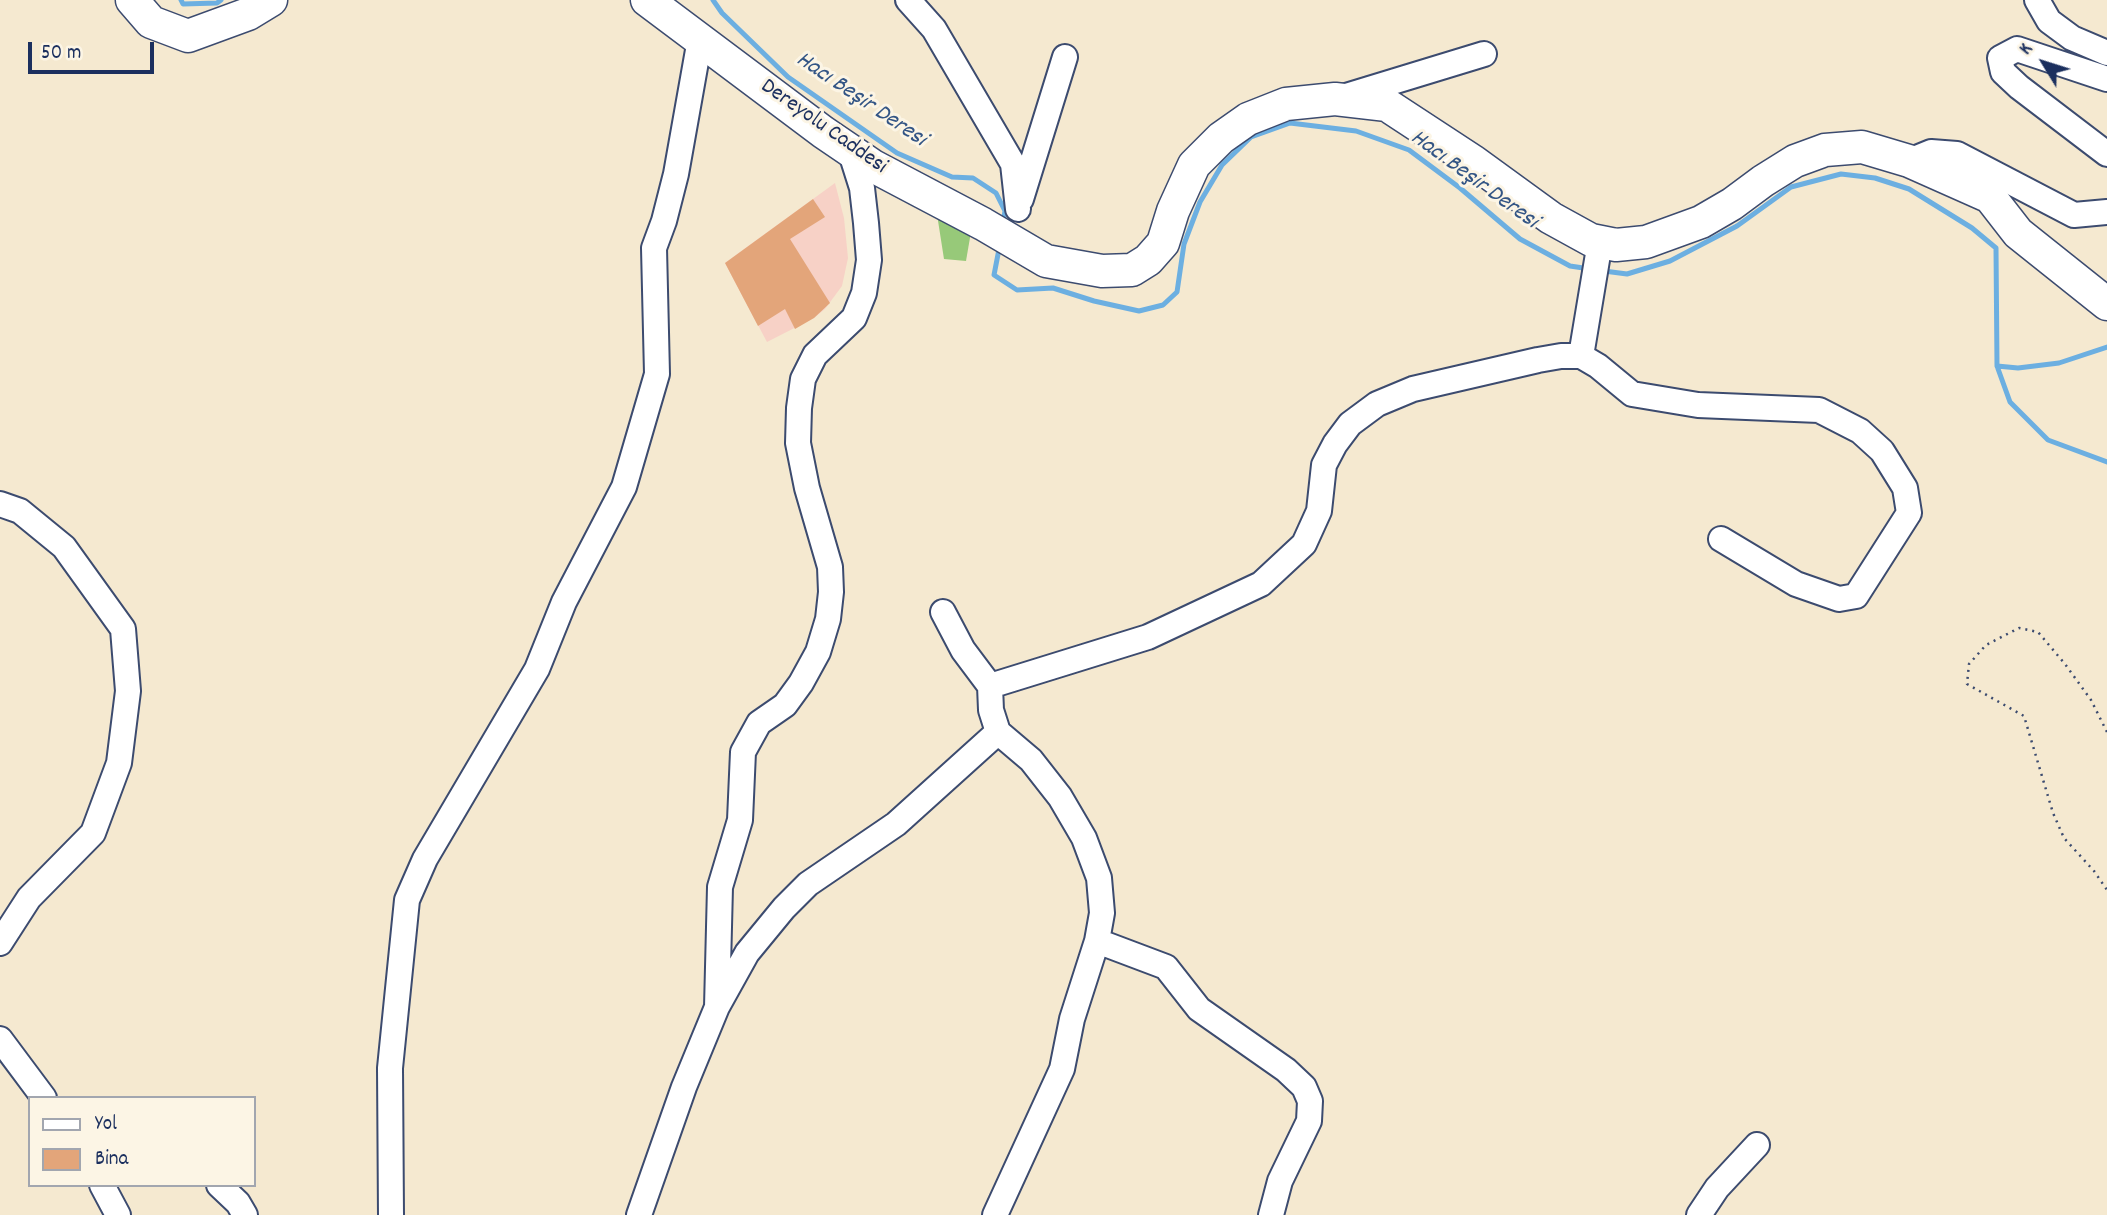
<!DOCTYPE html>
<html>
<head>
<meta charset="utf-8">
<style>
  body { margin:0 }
  #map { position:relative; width:2107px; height:1215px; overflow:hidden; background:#f5e9d0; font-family:Dekko,sans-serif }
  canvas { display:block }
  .legend { position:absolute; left:28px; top:1096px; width:228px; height:91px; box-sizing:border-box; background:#fcf5e5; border:2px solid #a2a6af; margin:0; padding:9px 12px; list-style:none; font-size:21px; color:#1b2f5e }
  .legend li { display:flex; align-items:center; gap:14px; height:35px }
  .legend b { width:35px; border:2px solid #a2a6af }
  .north { position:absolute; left:2009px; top:28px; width:70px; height:70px; -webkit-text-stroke:5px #fcf5e5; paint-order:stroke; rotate:308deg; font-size:19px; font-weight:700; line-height:28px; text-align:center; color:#1b2f5e }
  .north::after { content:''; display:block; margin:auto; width:24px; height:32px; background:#1b2f5e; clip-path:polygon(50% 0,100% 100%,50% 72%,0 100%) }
  .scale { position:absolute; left:28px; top:42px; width:126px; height:32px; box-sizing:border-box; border:4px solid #1b2f5e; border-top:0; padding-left:9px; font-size:21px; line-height:24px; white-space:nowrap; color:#1b2f5e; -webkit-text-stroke:5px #fcf5e5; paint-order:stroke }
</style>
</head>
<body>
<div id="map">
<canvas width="2107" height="1215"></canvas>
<ul class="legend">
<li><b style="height:9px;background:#fff"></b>Yol</li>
<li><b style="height:19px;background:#e3a57a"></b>Bina</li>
</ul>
<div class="north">K</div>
<div class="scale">50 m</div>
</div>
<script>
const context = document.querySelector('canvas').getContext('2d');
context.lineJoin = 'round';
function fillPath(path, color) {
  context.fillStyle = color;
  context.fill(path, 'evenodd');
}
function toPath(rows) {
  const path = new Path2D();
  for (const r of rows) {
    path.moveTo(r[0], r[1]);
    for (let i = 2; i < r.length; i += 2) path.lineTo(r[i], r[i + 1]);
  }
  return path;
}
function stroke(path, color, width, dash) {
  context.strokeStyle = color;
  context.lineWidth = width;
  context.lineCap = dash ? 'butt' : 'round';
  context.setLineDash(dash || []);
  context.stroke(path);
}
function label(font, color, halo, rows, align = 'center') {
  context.font = font + ' Dekko,sans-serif';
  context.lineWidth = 6;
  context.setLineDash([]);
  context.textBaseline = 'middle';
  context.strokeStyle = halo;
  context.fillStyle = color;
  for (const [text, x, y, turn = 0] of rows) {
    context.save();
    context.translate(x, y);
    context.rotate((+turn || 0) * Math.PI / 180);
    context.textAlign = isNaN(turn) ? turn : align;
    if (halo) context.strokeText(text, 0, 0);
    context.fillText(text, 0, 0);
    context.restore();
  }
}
fillPath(toPath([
  [835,183,844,218,848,258,842,286,825,309,814,318,767,342,725,263]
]), '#f7d1c6');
fillPath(toPath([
  [936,208,972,226,966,261,944,259]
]), '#97c979');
stroke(toPath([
  [181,0,183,4,217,3,221,0],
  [713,0,722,13,788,77,897,153,952,177,973,178,996,193,1005,211,1003,224],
  [1000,244,994,275,1017,290,1053,288,1094,301,1139,311,1163,305,1177,292,1184,244,1200,202,1222,165,1251,137,1290,123,1356,131,1409,150,1460,188,1520,239,1570,266,1590,269],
  [1604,271,1627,274,1670,261,1737,226,1791,187,1841,174,1875,178,1909,189,1972,228,1996,248,1997,366,2010,402,2048,440,2107,462],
  [1997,366,2018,368,2059,363,2107,347]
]), '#6cafe1', 5);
fillPath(toPath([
  [813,199,825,217,790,239,830,303,814,318,795,329,785,309,758,326,725,263]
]), '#e3a57a');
const minor = toPath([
  [908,0,934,29,1013,164,1018,209],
  [2037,0,2049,21,2072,38,2107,53],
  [2107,79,2017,49,2000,58,2003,72,2019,87,2107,154],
  [1343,97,1484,54],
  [1909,161,1931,152,1957,154,2074,215,2107,212],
  [1021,199,1065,57],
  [1581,356,1600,242],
  [0,504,20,511,64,547,123,629,128,691,119,763,93,833,29,898,0,943],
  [943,612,963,650,990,686,991,710,998,732,1031,760,1060,797,1084,838,1099,878,1102,913,1097,941,1166,967,1199,1009,1286,1070,1304,1087,1310,1101,1309,1121,1280,1181,1271,1215],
  [990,686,1148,637,1261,584,1304,544,1319,511,1324,465,1335,444,1350,424,1377,404,1413,389,1538,360,1561,356,1581,356,1598,366,1632,394,1698,405,1819,410,1860,431,1882,451,1905,488,1909,513,1856,596,1839,599,1796,584,1721,539],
  [717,1007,720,887,740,820,743,752,759,723,785,705,801,683,818,652,828,619,831,592,830,567,807,488,798,443,799,408,803,379,815,355,854,318,864,293,869,260,866,223,862,188,850,150],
  [0,1039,44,1098],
  [102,1185,118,1215],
  [219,1185,238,1203,245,1215],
  [391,1215,390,1068,407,900,425,859,537,669,564,602,624,487,657,374,654,248,664,221,676,174,700,39],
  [639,1215,684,1087,717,1007,747,953,784,908,808,884,896,824,998,732],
  [995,1215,1062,1069,1072,1019,1097,941],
  [1699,1215,1717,1188,1757,1145]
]);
const major = toPath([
  [132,0,151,22,188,36,248,14,271,0],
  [647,0,823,132,873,166,983,224,1046,261,1102,271,1132,270,1148,260,1163,243,1173,211,1194,165,1221,138,1248,119,1286,104,1335,99,1387,105,1474,162,1551,218,1591,240,1616,245,1646,242,1701,222,1732,204,1763,181,1795,161,1825,150,1862,147,1909,161,1990,197,2018,233,2107,304]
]);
stroke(minor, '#3c4b6f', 28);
stroke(major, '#3c4b6f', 35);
stroke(toPath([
  [2107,732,2091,700,2065,664,2038,632,2019,628,1986,645,1969,664,1967,684,2024,716,2053,813,2064,838,2094,871,2107,890]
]), '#3c4b6f', 2.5, [2, 5]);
stroke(minor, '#fff', 24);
stroke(major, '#fff', 32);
label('23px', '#1b2f5e', '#fcf5e5', [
  ["Dereyolu Caddesi",823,128,35]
]);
label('italic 24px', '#335585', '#fcf5e5', [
  ["Hacı Beşir Deresi",860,101,34],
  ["Hacı Beşir Deresi",1473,181,36]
]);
</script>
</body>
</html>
